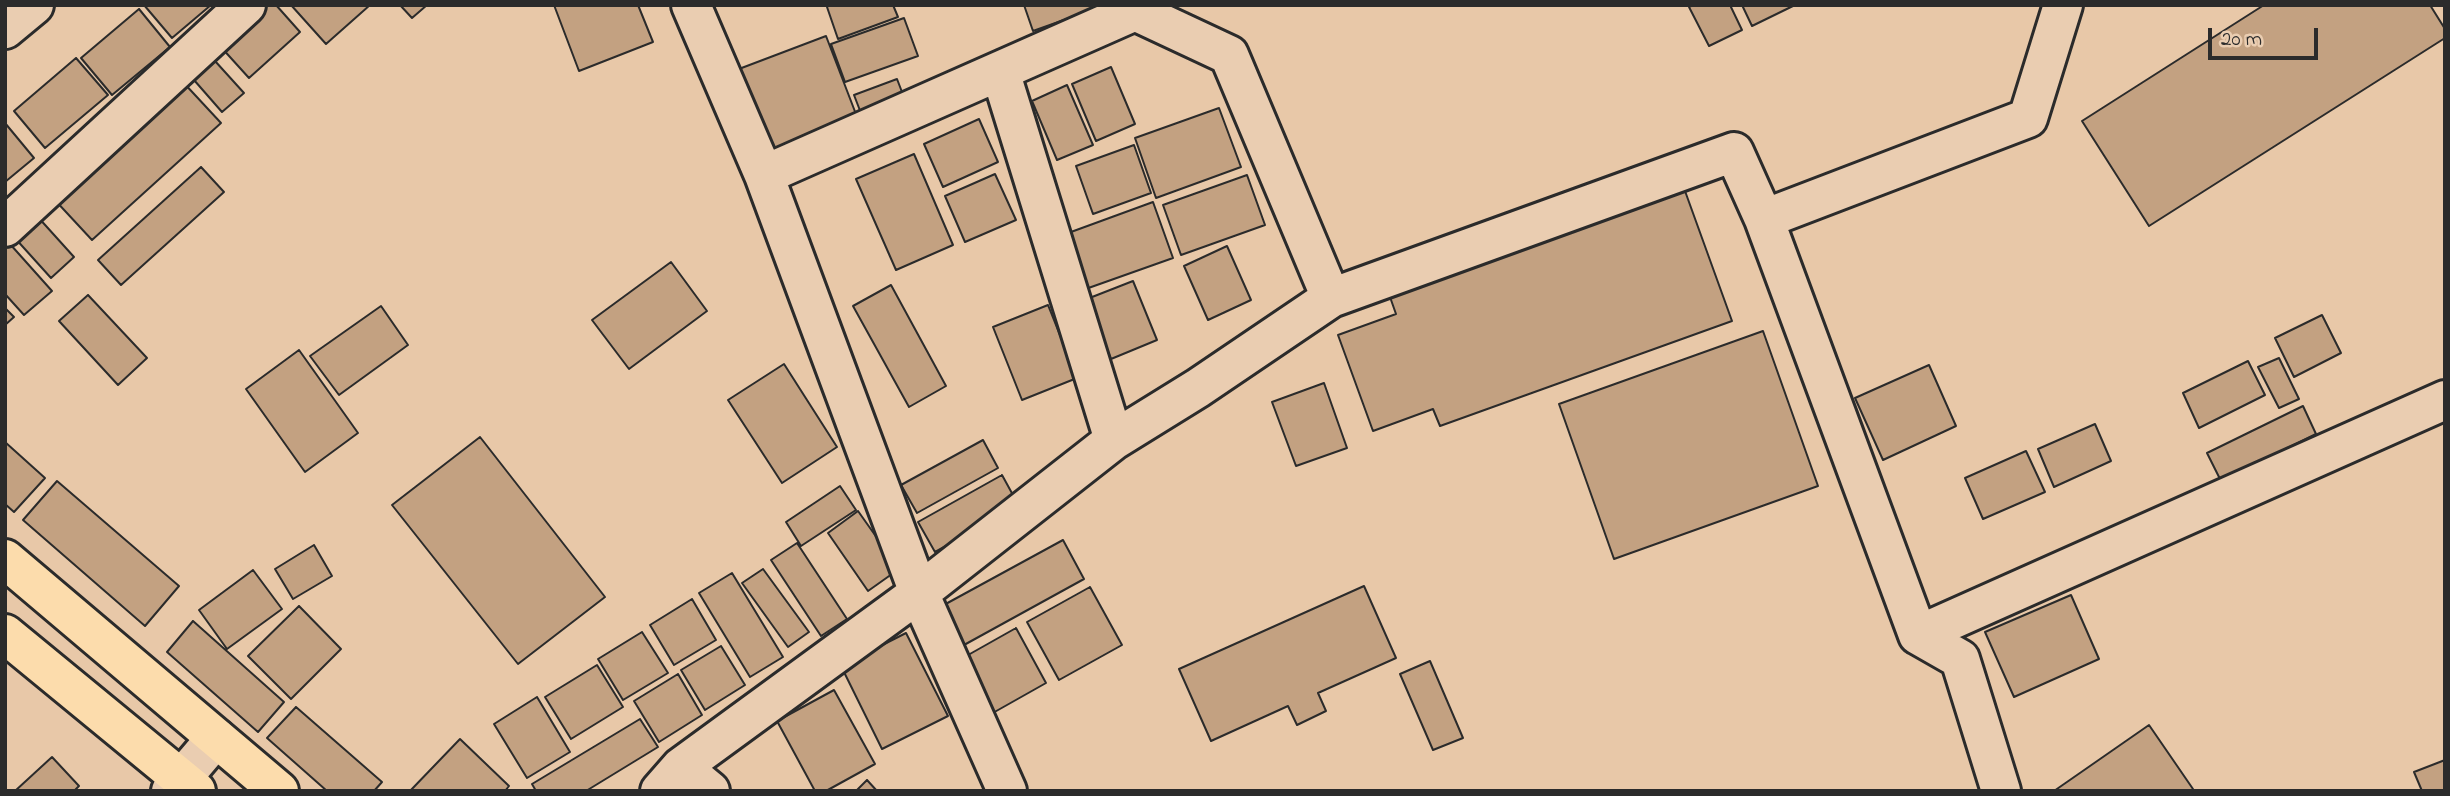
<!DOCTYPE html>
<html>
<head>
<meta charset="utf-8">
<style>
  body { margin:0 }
  #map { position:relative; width:2450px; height:796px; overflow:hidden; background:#e8c8a8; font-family:"Indie Flower",sans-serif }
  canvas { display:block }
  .frame { position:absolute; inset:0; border:7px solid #2b2b2b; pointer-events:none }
  .scale { position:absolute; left:2208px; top:28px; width:110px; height:32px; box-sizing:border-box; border:4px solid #2b2b2b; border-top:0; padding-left:9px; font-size:21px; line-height:24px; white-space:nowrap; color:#2b2b2b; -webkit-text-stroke:5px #eacdb1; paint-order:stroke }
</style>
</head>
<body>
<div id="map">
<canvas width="2450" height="796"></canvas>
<div class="frame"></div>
<div class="scale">20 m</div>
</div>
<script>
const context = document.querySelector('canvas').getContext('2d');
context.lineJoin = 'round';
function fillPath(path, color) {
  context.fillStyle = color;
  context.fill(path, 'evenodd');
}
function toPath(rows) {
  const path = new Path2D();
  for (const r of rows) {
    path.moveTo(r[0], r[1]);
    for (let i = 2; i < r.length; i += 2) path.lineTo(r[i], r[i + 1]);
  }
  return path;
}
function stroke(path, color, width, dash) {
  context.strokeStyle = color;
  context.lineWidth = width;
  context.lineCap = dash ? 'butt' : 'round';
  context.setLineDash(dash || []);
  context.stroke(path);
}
const building = toPath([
  [144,5,211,5,172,38,144,5],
  [265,5,276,5,300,32,249,78,220,46,265,5],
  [291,5,370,5,326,44,291,5],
  [400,5,427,5,412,18,400,5],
  [554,5,638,5,653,42,579,71,554,5],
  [830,5,893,5,898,17,838,39,827,7,830,5],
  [1024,5,1091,5,1092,10,1033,31,1024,5],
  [1693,5,1730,5,1742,30,1709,46,1689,7,1693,5],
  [1742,5,1795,5,1752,26,1742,5],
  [2264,5,2430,5,2445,29,2445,38,2149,226,2082,121,2264,5],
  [139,9,170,47,112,95,81,58,139,9],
  [904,18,918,56,845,82,831,44,904,18],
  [826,36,859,122,763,157,731,72,826,36],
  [76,58,108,95,45,148,14,111,76,58],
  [215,61,244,93,222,112,194,80,215,61],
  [1111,67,1135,124,1096,141,1072,84,1111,67],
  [897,79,907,105,864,121,854,95,897,79],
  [182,81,221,123,92,240,53,198,182,81],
  [1067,85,1093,145,1057,160,1032,101,1067,85],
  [1219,108,1241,167,1156,198,1135,138,1219,108],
  [979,119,998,162,943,187,924,144,979,119],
  [5,123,34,158,5,182,5,123],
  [1134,145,1151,193,1093,214,1076,166,1134,145],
  [914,154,953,245,896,270,856,179,914,154],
  [201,167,224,192,121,285,98,260,201,167],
  [995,174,1016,220,965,242,945,196,995,174],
  [1247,175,1265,225,1181,255,1163,205,1247,175],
  [1685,191,1732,321,1440,426,1433,409,1373,431,1338,335,1396,314,1390,297,1685,191],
  [1153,202,1173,258,1080,291,1060,236,1153,202],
  [37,216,74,257,51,278,14,237,37,216],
  [10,244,52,291,24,315,5,294,5,248,10,244],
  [1227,246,1251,300,1208,320,1184,266,1227,246],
  [671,262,707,311,629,369,592,320,671,262],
  [1133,281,1157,340,1111,359,1087,299,1133,281],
  [891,285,946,386,909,407,853,306,891,285],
  [88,295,147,358,118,385,59,321,88,295],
  [1048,305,1077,378,1022,400,993,327,1048,305],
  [381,306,408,345,339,395,310,356,381,306],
  [5,308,14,317,5,325,5,308],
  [2322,315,2341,353,2294,377,2275,338,2322,315],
  [1763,331,1818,486,1614,559,1559,404,1763,331],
  [299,350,358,433,305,472,246,389,299,350],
  [2279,358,2299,399,2279,408,2258,367,2279,358],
  [2248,361,2265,395,2199,428,2183,393,2248,361],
  [784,364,837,447,782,483,728,400,784,364],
  [1929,365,1956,426,1883,460,1855,398,1929,365],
  [1324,383,1347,448,1296,466,1272,402,1324,383],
  [2303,406,2316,434,2221,481,2207,453,2303,406],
  [2095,424,2111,461,2054,487,2038,449,2095,424],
  [480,437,605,597,518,664,392,505,480,437],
  [983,440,998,468,917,513,901,485,983,440],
  [5,442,45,478,14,512,5,504,5,442],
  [2026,451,2045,492,1983,519,1965,478,2026,451],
  [1002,475,1019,506,935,552,918,522,1002,475],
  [57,481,179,586,145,626,23,520,57,481],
  [840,486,856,510,801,546,786,522,840,486],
  [858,511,899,569,868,591,828,533,858,511],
  [1063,540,1084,579,964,645,942,606,1063,540],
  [797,543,847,619,821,636,771,560,797,543],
  [314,545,332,576,293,599,275,569,314,545],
  [763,569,809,632,788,647,742,583,763,569],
  [253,570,282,609,227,649,199,610,253,570],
  [732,573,783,657,750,677,699,593,732,573],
  [1364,586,1396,658,1318,693,1326,711,1297,725,1288,706,1211,741,1179,669,1364,586],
  [1090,587,1122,645,1059,680,1027,622,1090,587],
  [2071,595,2099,659,2014,697,1985,632,2071,595],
  [692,599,716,640,674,665,650,625,692,599],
  [299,606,341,649,291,699,248,656,299,606],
  [193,621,284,702,258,732,167,652,193,621],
  [1016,628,1046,683,991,714,961,659,1016,628],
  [642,632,668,673,623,700,598,659,642,632],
  [906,633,948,716,882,749,841,666,906,633],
  [721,646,745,685,705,710,681,670,721,646],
  [1430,661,1463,738,1433,750,1400,674,1430,661],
  [597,665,623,707,571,739,545,697,597,665],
  [678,674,702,715,659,742,634,701,678,674],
  [834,690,875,764,826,791,815,791,777,721,834,690],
  [537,697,570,752,527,778,494,724,537,697],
  [296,707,382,782,374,791,327,791,267,738,296,707],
  [640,719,658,747,586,791,536,791,532,784,640,719],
  [2149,725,2193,789,2190,791,2054,791,2149,725],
  [460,739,509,786,505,791,410,791,460,739],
  [52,757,79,786,74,791,15,791,52,757],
  [2445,760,2445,791,2422,791,2414,772,2445,760],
  [867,780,877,791,856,791,867,780]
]);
fillPath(building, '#c3a181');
stroke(building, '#2b2b2b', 2);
const minor = toPath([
  [691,5,764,175],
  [5,29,34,5],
  [1000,71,1114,440],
  [1764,219,2028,118,2063,5],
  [5,227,246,5],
  [1331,298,1734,152,1764,219,1918,635,1960,659,2001,791],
  [1918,635,2445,400],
  [681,767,710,791],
  [171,791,216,738],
  [660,791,681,767,919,593,1114,440,1198,388,1331,298,1229,55,1135,11,764,175,919,593,1007,791]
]);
const major = toPath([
  [5,559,279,791],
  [5,634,196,791]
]);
stroke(minor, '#2b2b2b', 44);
stroke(major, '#2b2b2b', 44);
stroke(minor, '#eacdb1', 38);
stroke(major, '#fcdcac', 38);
</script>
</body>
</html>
